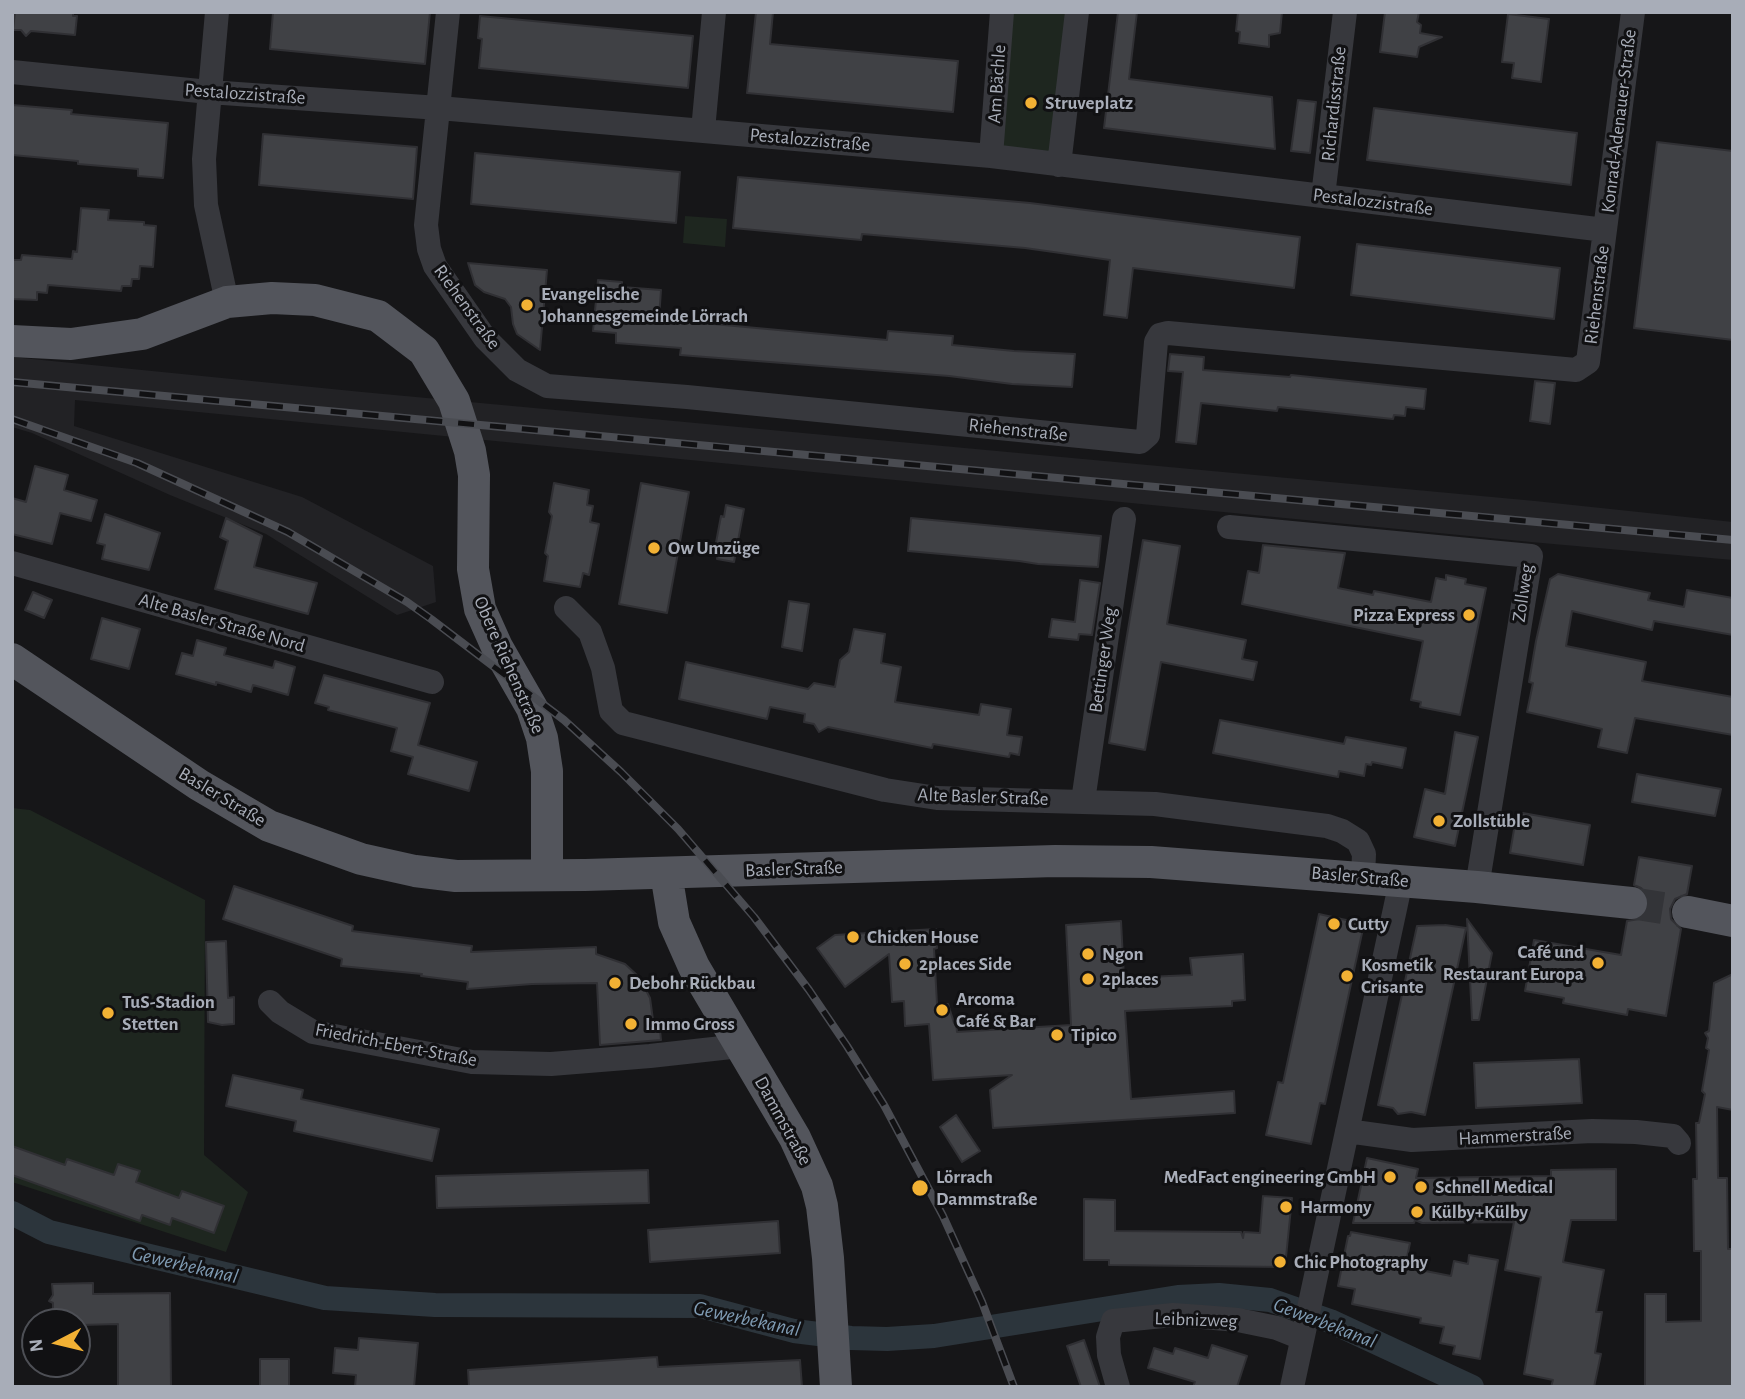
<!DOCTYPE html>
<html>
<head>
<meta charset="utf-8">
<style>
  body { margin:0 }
  #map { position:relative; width:1745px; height:1399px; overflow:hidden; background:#161618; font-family:"Alegreya Sans",sans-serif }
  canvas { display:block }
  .frame { position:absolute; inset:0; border:14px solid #a8adb8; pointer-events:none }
  .north { position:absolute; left:21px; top:1308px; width:70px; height:70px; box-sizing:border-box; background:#111113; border:2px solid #4d4f55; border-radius:50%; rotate:263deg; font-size:19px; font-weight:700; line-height:28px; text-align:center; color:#a8adb8 }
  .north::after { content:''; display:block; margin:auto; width:24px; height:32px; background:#f2b134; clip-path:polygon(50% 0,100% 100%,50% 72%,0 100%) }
</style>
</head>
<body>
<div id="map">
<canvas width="1745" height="1399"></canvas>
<div class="frame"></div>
<div class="north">N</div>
</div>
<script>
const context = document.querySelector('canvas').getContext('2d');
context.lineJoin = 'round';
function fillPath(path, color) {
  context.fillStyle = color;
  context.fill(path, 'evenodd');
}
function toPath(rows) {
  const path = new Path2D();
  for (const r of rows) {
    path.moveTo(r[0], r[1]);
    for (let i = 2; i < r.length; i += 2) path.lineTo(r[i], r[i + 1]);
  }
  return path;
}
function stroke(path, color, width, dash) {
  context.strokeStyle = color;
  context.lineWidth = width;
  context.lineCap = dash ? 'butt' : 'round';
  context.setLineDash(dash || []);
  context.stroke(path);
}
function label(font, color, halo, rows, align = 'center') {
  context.font = font + ' "Alegreya Sans",sans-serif';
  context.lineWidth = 6;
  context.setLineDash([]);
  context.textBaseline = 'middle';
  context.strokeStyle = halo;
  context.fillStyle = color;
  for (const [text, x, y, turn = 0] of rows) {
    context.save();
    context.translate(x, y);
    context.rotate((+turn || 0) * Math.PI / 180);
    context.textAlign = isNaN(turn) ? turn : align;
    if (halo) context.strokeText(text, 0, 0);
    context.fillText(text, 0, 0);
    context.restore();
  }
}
fillPath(toPath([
  [12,357,362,392,1535,501,1733,522,1733,560,1531,542,75,400,74,426,302,497,433,566,436,602,397,615,266,534,170,495,32,433,12,427]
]), '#222225');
fillPath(toPath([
  [1002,12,1077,12,1059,165,991,156],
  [685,216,727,219,725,247,683,243],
  [12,808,30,810,205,900,204,1155,248,1192,226,1252,12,1182]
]), '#1e261f');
stroke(toPath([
  [12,1213,49,1232,325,1298,435,1305,700,1306,794,1331,851,1338,887,1339,934,1336,1178,1297,1219,1295,1270,1300,1330,1321,1472,1387]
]), '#2c353c', 24);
const building = toPath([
  [15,12,73,12,73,16,77,16,75,35,31,31,26,36,21,30,13,30,15,12],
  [273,12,430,12,425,64,270,49,273,12],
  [756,12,773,12,770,44,958,61,953,112,747,93,756,12],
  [1118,12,1137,12,1129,79,1272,97,1275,149,1104,128,1118,12],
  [1238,12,1282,12,1280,33,1269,35,1269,47,1239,43,1240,32,1236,31,1238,12],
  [1385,12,1419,12,1417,22,1421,25,1420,33,1442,37,1419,47,1417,57,1380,52,1385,12],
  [1508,14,1549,19,1541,82,1512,78,1514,63,1502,62,1508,14],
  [480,16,693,36,688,88,479,68,482,39,478,38,480,16],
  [1298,100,1316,102,1310,153,1291,151,1298,100],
  [12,105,72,110,71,114,168,123,163,178,138,176,138,169,78,164,78,161,12,155,12,105],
  [1374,108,1577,133,1571,185,1367,160,1374,108],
  [263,134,417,147,413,199,259,185,263,134],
  [1657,142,1733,151,1733,340,1634,328,1657,142],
  [475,153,680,172,676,223,471,204,475,153],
  [738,177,1030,203,1300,237,1294,288,1133,268,1127,318,1104,315,1110,260,1025,248,862,234,861,240,733,228,738,177],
  [81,208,109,210,108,220,144,222,144,225,156,226,153,267,140,266,139,279,132,279,131,286,122,286,121,291,48,285,47,293,37,292,37,300,12,299,12,260,21,260,22,255,72,259,73,251,77,252,81,208],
  [1357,244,1560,268,1554,319,1351,295,1357,244],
  [468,263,547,270,540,350,517,334,513,324,511,307,505,299,484,292,475,285,468,263],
  [598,280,622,282,622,287,661,290,659,319,887,340,888,331,953,336,952,345,1014,351,1075,354,1072,387,1012,384,949,376,680,355,681,348,616,343,616,333,593,331,598,280],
  [1170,354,1204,357,1203,370,1290,377,1291,375,1426,389,1424,409,1406,407,1405,416,1394,415,1393,419,1278,407,1277,411,1201,403,1196,444,1176,442,1183,372,1168,371,1170,354],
  [1535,381,1555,383,1550,424,1530,421,1535,381],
  [35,466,68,475,64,490,97,500,91,521,60,513,52,544,12,534,12,498,26,502,35,466],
  [554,483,589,490,587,505,593,506,590,522,599,524,589,575,583,573,580,587,544,581,548,556,545,553,552,516,549,512,554,483],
  [641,483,689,492,667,613,619,604,641,483],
  [726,505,744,509,734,562,717,559,719,549,715,548,721,516,724,517,726,505],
  [105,514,160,533,149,570,102,559,105,545,97,543,105,514],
  [226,518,262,536,254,567,317,583,308,614,215,589,228,541,220,537,226,518],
  [911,518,1101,536,1098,567,1038,564,1019,561,908,551,911,518],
  [1143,540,1180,546,1167,624,1246,640,1242,659,1257,662,1253,680,1161,662,1145,750,1109,743,1143,540],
  [1263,545,1345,553,1338,588,1373,595,1374,591,1431,602,1436,578,1446,580,1446,575,1466,579,1465,584,1486,588,1460,715,1420,707,1421,702,1411,700,1423,641,1242,604,1248,571,1259,573,1263,545],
  [1558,574,1650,593,1648,600,1684,607,1687,590,1733,598,1733,635,1654,621,1652,630,1572,611,1566,646,1646,662,1642,681,1733,697,1733,735,1635,718,1627,753,1598,747,1602,729,1527,712,1533,683,1529,682,1536,641,1550,579,1558,574],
  [1080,580,1100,583,1092,635,1079,634,1078,640,1049,637,1052,619,1075,622,1080,580],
  [33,592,52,600,44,618,25,610,33,592],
  [789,601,809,604,802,651,782,647,789,601],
  [102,618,140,629,129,669,91,659,102,618],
  [854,629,885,634,881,663,901,667,895,702,979,715,981,704,1011,709,1007,735,1022,737,1019,755,1010,753,1009,757,933,744,932,748,828,727,819,732,814,724,804,722,805,714,770,707,767,719,679,699,686,662,808,689,814,683,835,687,840,660,849,652,854,629],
  [197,640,226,648,224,655,273,668,275,661,295,667,288,695,253,685,251,692,216,682,216,685,176,674,182,653,193,656,197,640],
  [324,675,430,703,418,745,477,762,469,791,408,774,413,757,391,751,397,728,328,710,329,707,315,703,324,675],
  [1220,720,1344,744,1346,737,1406,748,1402,768,1372,762,1371,765,1366,764,1364,776,1339,771,1338,777,1213,753,1220,720],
  [1455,732,1478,737,1455,846,1414,837,1425,789,1445,794,1455,732],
  [1637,774,1721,789,1715,816,1632,802,1637,774],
  [1517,812,1590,825,1583,865,1510,853,1517,812],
  [1639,857,1692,866,1687,894,1675,899,1670,909,1671,919,1681,929,1666,1016,1628,1009,1627,1015,1563,1003,1564,998,1525,991,1534,940,1621,955,1627,921,1639,919,1646,913,1649,906,1647,895,1641,888,1634,885,1639,857],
  [234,886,353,926,352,931,472,946,471,952,596,947,596,954,625,964,639,977,650,998,653,1020,659,1020,661,1040,600,1045,597,983,532,984,467,989,468,982,421,976,422,974,341,966,342,959,223,919,234,886],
  [1319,914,1364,924,1325,1104,1320,1103,1311,1144,1266,1135,1278,1082,1283,1083,1319,914],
  [1467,919,1492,953,1479,1020,1472,1020,1467,919],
  [1121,921,1124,978,1192,975,1190,958,1243,954,1245,1000,1232,1001,1232,1006,1125,1011,1131,1099,1234,1091,1235,1113,993,1128,990,1090,1012,1075,933,1080,929,1024,905,1026,904,1001,892,1002,889,954,845,987,817,948,835,935,936,929,937,948,934,949,937,1004,948,1004,954,1023,956,1022,957,1032,1071,1025,1066,925,1121,921],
  [1445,925,1466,928,1425,1115,1411,1112,1398,1114,1393,1108,1378,1105,1417,926,1445,925],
  [226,941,228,998,234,997,234,1024,222,1025,208,1022,206,942,226,941],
  [1733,974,1733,1110,1717,1107,1718,1178,1727,1178,1728,1249,1733,1249,1733,1387,1645,1387,1645,1294,1666,1294,1666,1322,1701,1321,1701,1251,1694,1251,1693,1179,1697,1179,1696,1123,1699,1123,1705,1094,1702,1091,1709,1050,1706,1048,1708,1038,1705,1033,1709,1031,1714,983,1733,974],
  [1579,1059,1582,1103,1476,1108,1474,1063,1579,1059],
  [233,1075,303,1090,301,1099,439,1129,432,1161,294,1131,296,1121,226,1106,233,1075],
  [956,1115,980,1151,962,1162,940,1127,956,1115],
  [12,1146,65,1165,67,1159,114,1175,118,1164,140,1171,136,1182,179,1198,182,1191,224,1206,214,1233,172,1218,170,1225,142,1215,140,1221,12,1175,12,1146],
  [1367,1158,1418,1169,1416,1178,1551,1176,1551,1170,1616,1169,1616,1220,1571,1220,1563,1262,1604,1270,1596,1312,1602,1312,1595,1353,1601,1354,1594,1387,1551,1387,1553,1380,1524,1374,1541,1277,1505,1270,1514,1222,1422,1223,1415,1220,1414,1223,1353,1223,1367,1158],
  [648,1170,649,1203,437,1208,436,1176,648,1170],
  [1263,1196,1292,1198,1285,1267,1109,1265,1109,1260,1084,1260,1084,1199,1115,1200,1115,1231,1241,1232,1243,1238,1244,1232,1260,1233,1263,1196],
  [778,1221,780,1253,650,1262,648,1230,778,1221],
  [1351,1232,1410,1243,1405,1267,1451,1276,1454,1261,1468,1264,1469,1255,1498,1260,1480,1359,1453,1354,1455,1346,1440,1343,1444,1327,1420,1323,1421,1318,1352,1304,1355,1289,1338,1286,1348,1236,1350,1236,1351,1232],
  [93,1283,93,1294,170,1293,171,1387,118,1387,118,1324,81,1325,67,1316,53,1317,53,1303,49,1301,53,1295,52,1284,93,1283],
  [359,1338,418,1343,414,1387,355,1387,356,1375,333,1373,335,1348,358,1350,359,1338],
  [1084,1340,1100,1387,1081,1387,1067,1346,1084,1340],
  [1212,1345,1247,1356,1237,1387,1193,1387,1195,1382,1148,1368,1154,1348,1173,1354,1175,1348,1208,1358,1212,1345],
  [657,1357,658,1367,800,1360,802,1387,469,1387,468,1370,657,1357],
  [260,1359,289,1359,289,1387,260,1387,260,1359]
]);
fillPath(building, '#404145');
stroke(building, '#303034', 2);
stroke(toPath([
  [1631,903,1688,912]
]), '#333438', 32, [32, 16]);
stroke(toPath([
  [217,12,204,159,206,205,227,302],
  [448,12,426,225,429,249,435,266,485,338,517,370,547,386,687,397,1140,442,1148,435,1156,342,1160,335,1168,333,1576,370,1588,362,1633,12],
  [12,72,209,92,439,108,991,156,1605,230],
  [703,130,714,12],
  [991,156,1002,12],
  [1059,165,1077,12],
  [1323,196,1345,12],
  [1229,527,1531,556,1477,887],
  [12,563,432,682],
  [566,608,590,632,603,668,611,711,623,723,885,790,937,798,1155,804,1327,826,1342,831,1358,841,1364,854,1363,877],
  [1083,801,1124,519],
  [270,1002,280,1012,313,1032,472,1062,551,1064,650,1056,740,1046],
  [1347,1131,1412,1140,1592,1131,1636,1132,1673,1136,1679,1143],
  [1118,1387,1109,1355,1108,1337,1113,1321,1173,1315,1202,1317,1238,1320,1277,1328,1302,1338],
  [1292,1387,1401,881]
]), '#37383d', 24);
stroke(toPath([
  [12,341,71,344,142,334,227,302,272,298,315,300,378,316,424,351,454,401,470,451,474,475,473,569,480,609,497,647,532,708,542,738,547,771,547,875],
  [12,659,199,785,269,826,361,859,415,871,456,876,585,875,1055,861,1151,862,1477,887,1631,903],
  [666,873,674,922,694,967,795,1138,817,1186,822,1206,828,1258,836,1387],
  [1688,912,1733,921]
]), '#53555c', 32);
const rail = toPath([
  [12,382,1733,540],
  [12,419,137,463,288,532,407,602,431,619,564,720,621,772,678,829,754,917,809,990,847,1046,884,1105,943,1216,982,1302,1014,1387]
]);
stroke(rail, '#4a4c52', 8);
stroke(rail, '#111113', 5, [16]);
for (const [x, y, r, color] of [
  [1031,103,7,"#f2b134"],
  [527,305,7,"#f2b134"],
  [654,548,7,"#f2b134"],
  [1469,615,7,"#f2b134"],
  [1439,821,7,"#f2b134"],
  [1334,924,7,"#f2b134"],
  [853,937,7,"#f2b134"],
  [1088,954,7,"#f2b134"],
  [1598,963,7,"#f2b134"],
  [905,964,7,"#f2b134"],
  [1347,976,7,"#f2b134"],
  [1088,979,7,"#f2b134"],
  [615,983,7,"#f2b134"],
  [942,1010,7,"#f2b134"],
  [108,1013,7,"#f2b134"],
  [631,1024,7,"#f2b134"],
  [1057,1035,7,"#f2b134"],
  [1390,1177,7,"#f2b134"],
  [1421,1187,7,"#f2b134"],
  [920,1188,9,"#f2b134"],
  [1286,1207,7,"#f2b134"],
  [1417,1212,7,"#f2b134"],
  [1280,1262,7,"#f2b134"]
]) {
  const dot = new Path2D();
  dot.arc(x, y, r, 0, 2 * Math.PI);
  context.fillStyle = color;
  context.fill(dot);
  stroke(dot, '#111113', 2.5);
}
label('19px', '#a8adb8', '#111113', [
  ["Am Bächle",997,84,-86],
  ["Pestalozzistraße",245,94,4],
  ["Richardisstraße",1334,104,-84],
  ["Konrad-Adenauer-Straße",1619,121,-83],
  ["Pestalozzistraße",810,140,5],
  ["Pestalozzistraße",1373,202,7],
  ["Riehenstraße",1597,295,-83],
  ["Riehenstraße",467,307,54],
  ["Riehenstraße",1018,430,6],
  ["Zollweg",1523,593,-82],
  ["Alte Basler Straße Nord",222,623,16],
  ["Bettinger Weg",1103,660,-82],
  ["Obere Riehenstraße",509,665,66],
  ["Basler Straße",222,797,31],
  ["Alte Basler Straße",983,797,2],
  ["Basler Straße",794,869,-2],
  ["Basler Straße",1360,877,5],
  ["Friedrich-Ebert-Straße",396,1045,11],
  ["Dammstraße",783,1121,61],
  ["Hammerstraße",1515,1136,-3],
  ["Leibnizweg",1196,1320,2]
]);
label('bold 19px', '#a8adb8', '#111113', [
  ["Struveplatz",1045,103],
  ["Evangelische",541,294],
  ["Johannesgemeinde Lörrach",541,316],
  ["Ow Umzüge",668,548],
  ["Pizza Express",1455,615,"right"],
  ["Zollstüble",1453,821],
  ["Cutty",1348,924],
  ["Chicken House",867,937],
  ["Café und",1584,952,"right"],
  ["Restaurant Europa",1584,974,"right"],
  ["Ngon",1102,954],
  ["2places Side",919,964],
  ["Kosmetik",1361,965],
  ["Crisante",1361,987],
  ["2places",1102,979],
  ["Debohr Rückbau",629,983],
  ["Arcoma",956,999],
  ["Café & Bar",956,1021],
  ["TuS-Stadion",122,1002],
  ["Stetten",122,1024],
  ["Immo Gross",645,1024],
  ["Tipico",1071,1035],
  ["Lörrach",936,1177],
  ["Dammstraße",936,1199],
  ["MedFact engineering GmbH",1376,1177,"right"],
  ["Schnell Medical",1435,1187],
  ["Harmony",1300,1207],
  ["Külby+Külby",1431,1212],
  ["Chic Photography",1294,1262]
], 'left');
label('italic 21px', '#7f9bb3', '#111113', [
  ["Gewerbekanal",185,1265,13],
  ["Gewerbekanal",747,1319,12],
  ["Gewerbekanal",1325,1323,21]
]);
</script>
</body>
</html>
